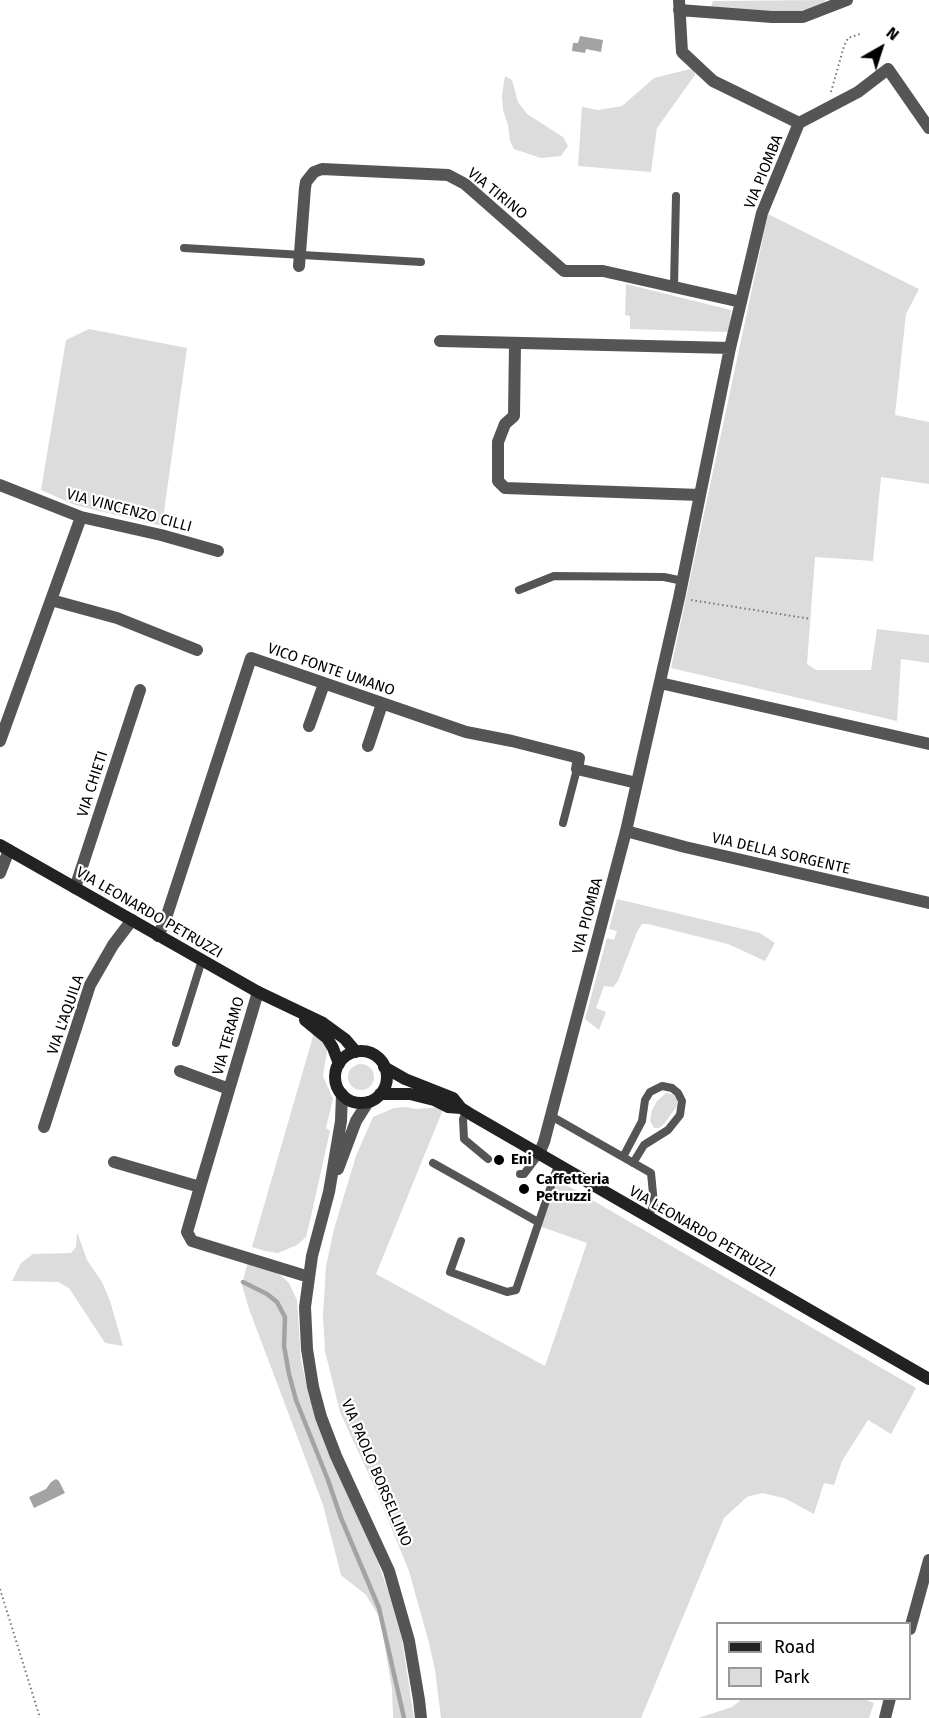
<!DOCTYPE html>
<html>
<head>
<meta charset="utf-8">
<style>
  body { margin:0 }
  #map { position:relative; width:929px; height:1718px; overflow:hidden; background:#fff; font-family:"Fira Sans",sans-serif }
  canvas { display:block }
  .legend { position:absolute; left:716px; top:1622px; width:195px; height:78px; box-sizing:border-box; background:#fff; border:2px solid #999; margin:0; padding:8px 10px; list-style:none; font-size:18px; color:#000 }
  .legend li { display:flex; align-items:center; gap:12px; height:30px }
  .legend b { width:30px; border:2px solid #999 }
  .north { position:absolute; left:851px; top:18px; width:60px; height:60px; -webkit-text-stroke:4px #fff; paint-order:stroke; rotate:39deg; font-size:16px; font-weight:700; line-height:24px; text-align:center; color:#000 }
  .north::after { content:''; display:block; margin:auto; width:21px; height:27px; background:#000; clip-path:polygon(50% 0,100% 100%,50% 72%,0 100%) }
</style>
</head>
<body>
<div id="map">
<canvas width="929" height="1718"></canvas>
<ul class="legend">
<li><b style="height:8px;background:#222"></b>Road</li>
<li><b style="height:16px;background:#dcdcdc"></b>Park</li>
</ul>
<div class="north">N</div>
</div>
<script>
const context = document.querySelector('canvas').getContext('2d');
context.lineJoin = 'round';
function fillPath(path, color) {
  context.fillStyle = color;
  context.fill(path, 'evenodd');
}
function toPath(rows) {
  const path = new Path2D();
  for (const r of rows) {
    if (r.length === 3) {
      path.moveTo(r[0] + r[2], r[1]);
      path.arc(r[0], r[1], r[2], 0, 2 * Math.PI);
      continue;
    }
    path.moveTo(r[0], r[1]);
    for (let i = 2; i < r.length; i += 2) path.lineTo(r[i], r[i + 1]);
  }
  return path;
}
function stroke(path, color, width, dash) {
  context.strokeStyle = color;
  context.lineWidth = width;
  context.lineCap = dash ? 'butt' : 'round';
  context.setLineDash(dash || []);
  context.stroke(path);
}
function label(font, color, halo, rows, align = 'center') {
  context.font = font + ' "Fira Sans",sans-serif';
  context.lineWidth = 4.5;
  context.setLineDash([]);
  context.textBaseline = 'middle';
  context.strokeStyle = halo;
  context.fillStyle = color;
  for (const [text, x, y, turn = 0] of rows) {
    context.save();
    context.translate(x, y);
    context.rotate((+turn || 0) * Math.PI / 180);
    context.textAlign = isNaN(turn) ? turn : align;
    if (halo) context.strokeText(text, 0, 0);
    context.fillText(text, 0, 0);
    context.restore();
  }
}
fillPath(toPath([
  [826,0,820,6,802,11,771,12,710,9,713,1],
  [694,68,695,75,657,128,651,172,578,166,582,107,598,110,622,106,654,78],
  [505,76,512,80,518,102,527,114,563,137,568,146,561,156,541,158,514,149,510,141,508,125,503,110,502,95],
  [768,214,919,289,906,314,895,415,929,422,929,484,881,477,873,561,815,557,807,664,816,670,871,670,877,629,929,635,929,663,901,659,897,721,671,668],
  [626,284,731,310,729,332,630,329,630,316,625,315],
  [89,329,187,348,162,526,75,505,41,490,66,340],
  [617,899,760,933,775,943,765,961,728,944,648,924,642,924,637,932,618,981,613,987,604,986,596,1008,606,1012,599,1030,585,1019,607,938,614,940,617,931,609,929],
  [314,1033,326,1044,327,1051,323,1076,333,1099,326,1128,330,1131,309,1225,306,1237,297,1245,278,1253,265,1251,252,1247],
  [361,1077,13],
  [666,1093,672,1094,677,1098,677,1106,664,1124,659,1128,654,1128,650,1121,652,1110,657,1101],
  [406,1107,415,1109,444,1107,376,1274,545,1366,587,1243,539,1226,556,1179,916,1388,891,1434,868,1420,842,1461,834,1485,824,1483,814,1514,784,1498,762,1493,747,1497,724,1518,641,1718,441,1718,435,1670,429,1643,409,1571,375,1488,340,1412,325,1351,323,1315,326,1266,334,1229,356,1156,373,1117,394,1108],
  [77,1232,87,1260,102,1282,110,1301,123,1346,105,1343,69,1288,58,1282,12,1281,21,1263,33,1254,71,1253,76,1247],
  [248,1261,278,1273,289,1283,297,1300,301,1360,309,1397,323,1434,377,1560,390,1596,402,1640,414,1718,393,1718,392,1689,380,1618,366,1595,341,1575,323,1505,249,1309,242,1285],
  [861,1698,874,1703,869,1718,698,1718,732,1707,742,1699]
]), '#dcdcdc');
fillPath(toPath([
  [580,36,603,40,601,52,586,49,585,53,572,51,573,43,578,43],
  [56,1479,59,1481,65,1493,34,1508,29,1497,46,1489,51,1482]
]), '#a3a3a3');
stroke(toPath([
  [243,1282,267,1294,277,1302,285,1317,284,1346,289,1374,296,1400,328,1480,341,1518,379,1608,404,1718]
]), '#a3a3a3', 4.5);
stroke(toPath([
  [831,92,844,46,848,38,860,34],
  [691,600,811,619],
  [0,1589,40,1718]
]), '#777', 2, [1.5, 3]);
stroke(toPath([
  [184,248,421,262],
  [674,286,676,196],
  [519,590,554,576,664,577,683,581],
  [563,823,577,769],
  [176,1043,202,960],
  [467,1112,463,1119,464,1139,488,1159],
  [551,1116,651,1173,654,1204,648,1218],
  [623,1157,642,1121,645,1100,650,1092,662,1086,672,1088,678,1093,682,1101,680,1115,668,1130,644,1145,633,1163],
  [433,1163,538,1222],
  [520,1174,524,1174,539,1154],
  [461,1241,450,1272,507,1292,516,1290,558,1165]
]), '#555', 8);
stroke(toPath([
  [679,0,682,52,713,81,799,123],
  [679,10,772,17,803,17,847,0],
  [799,123,858,92,888,69,929,128],
  [299,266,305,188,306,182,314,172,322,169,448,175,465,184,564,271,603,271,741,302],
  [440,341,730,348],
  [515,344,514,416,505,424,498,442,498,481,505,488,700,495],
  [0,485,81,517,161,535,218,551],
  [51,600,117,618,197,650],
  [660,683,929,744],
  [309,726,324,684],
  [0,741,81,517],
  [368,746,382,704],
  [626,831,685,847,929,903],
  [0,873,9,850],
  [75,888,140,690],
  [158,936,165,921,251,658,466,732,512,741,579,758,577,769,637,783],
  [180,1071,229,1089],
  [342,1094,341,1121,329,1192,312,1256,305,1307,307,1349,313,1387,321,1417,336,1456,389,1571,409,1641,419,1700,421,1718],
  [44,1127,90,985,113,945,132,920],
  [539,1154,544,1142,626,831,679,598,730,348,762,213,799,123],
  [114,1162,200,1187,258,992],
  [338,1169,356,1121,368,1102],
  [200,1187,187,1232,192,1241,309,1277],
  [910,1629,929,1560],
  [885,1718,890,1698]
]), '#555', 12);
stroke(toPath([
  [0,845,258,992,323,1023,345,1039,356,1052],
  [305,1020,327,1038,333,1048,339,1064],
  [361,1077,26],
  [384,1067,405,1079,453,1098,461,1108,472,1115,929,1379],
  [380,1094,410,1094,434,1100,448,1107,461,1108]
]), '#222', 12);
for (const [x, y, r, color] of [
  [499,1160,6,"#000"],
  [524,1189,6,"#000"]
]) {
  const dot = new Path2D();
  dot.arc(x, y, r, 0, 2 * Math.PI);
  context.fillStyle = color;
  context.fill(dot);
  stroke(dot, '#fff', 2);
}
label('15px', '#000', '#fff', [
  ["VIA PIOMBA",764,172,-68],
  ["VIA TIRINO",497,194,39],
  ["VIA VINCENZO CILLI",129,511,15],
  ["VICO FONTE UMANO",331,670,19],
  ["VIA CHIETI",93,784,-72],
  ["VIA DELLA SORGENTE",781,854,13],
  ["VIA LEONARDO PETRUZZI",149,913,30],
  ["VIA PIOMBA",588,916,-75],
  ["VIA L'AQUILA",66,1015,-71],
  ["VIA TERAMO",229,1036,-74],
  ["VIA LEONARDO PETRUZZI",702,1232,30],
  ["VIA PAOLO BORSELLINO",376,1473,67]
]);
label('bold 15px', '#000', '#fff', [
  ["Eni",511,1160],
  ["Caffetteria",536,1180],
  ["Petruzzi",536,1197]
], 'left');
</script>
</body>
</html>
